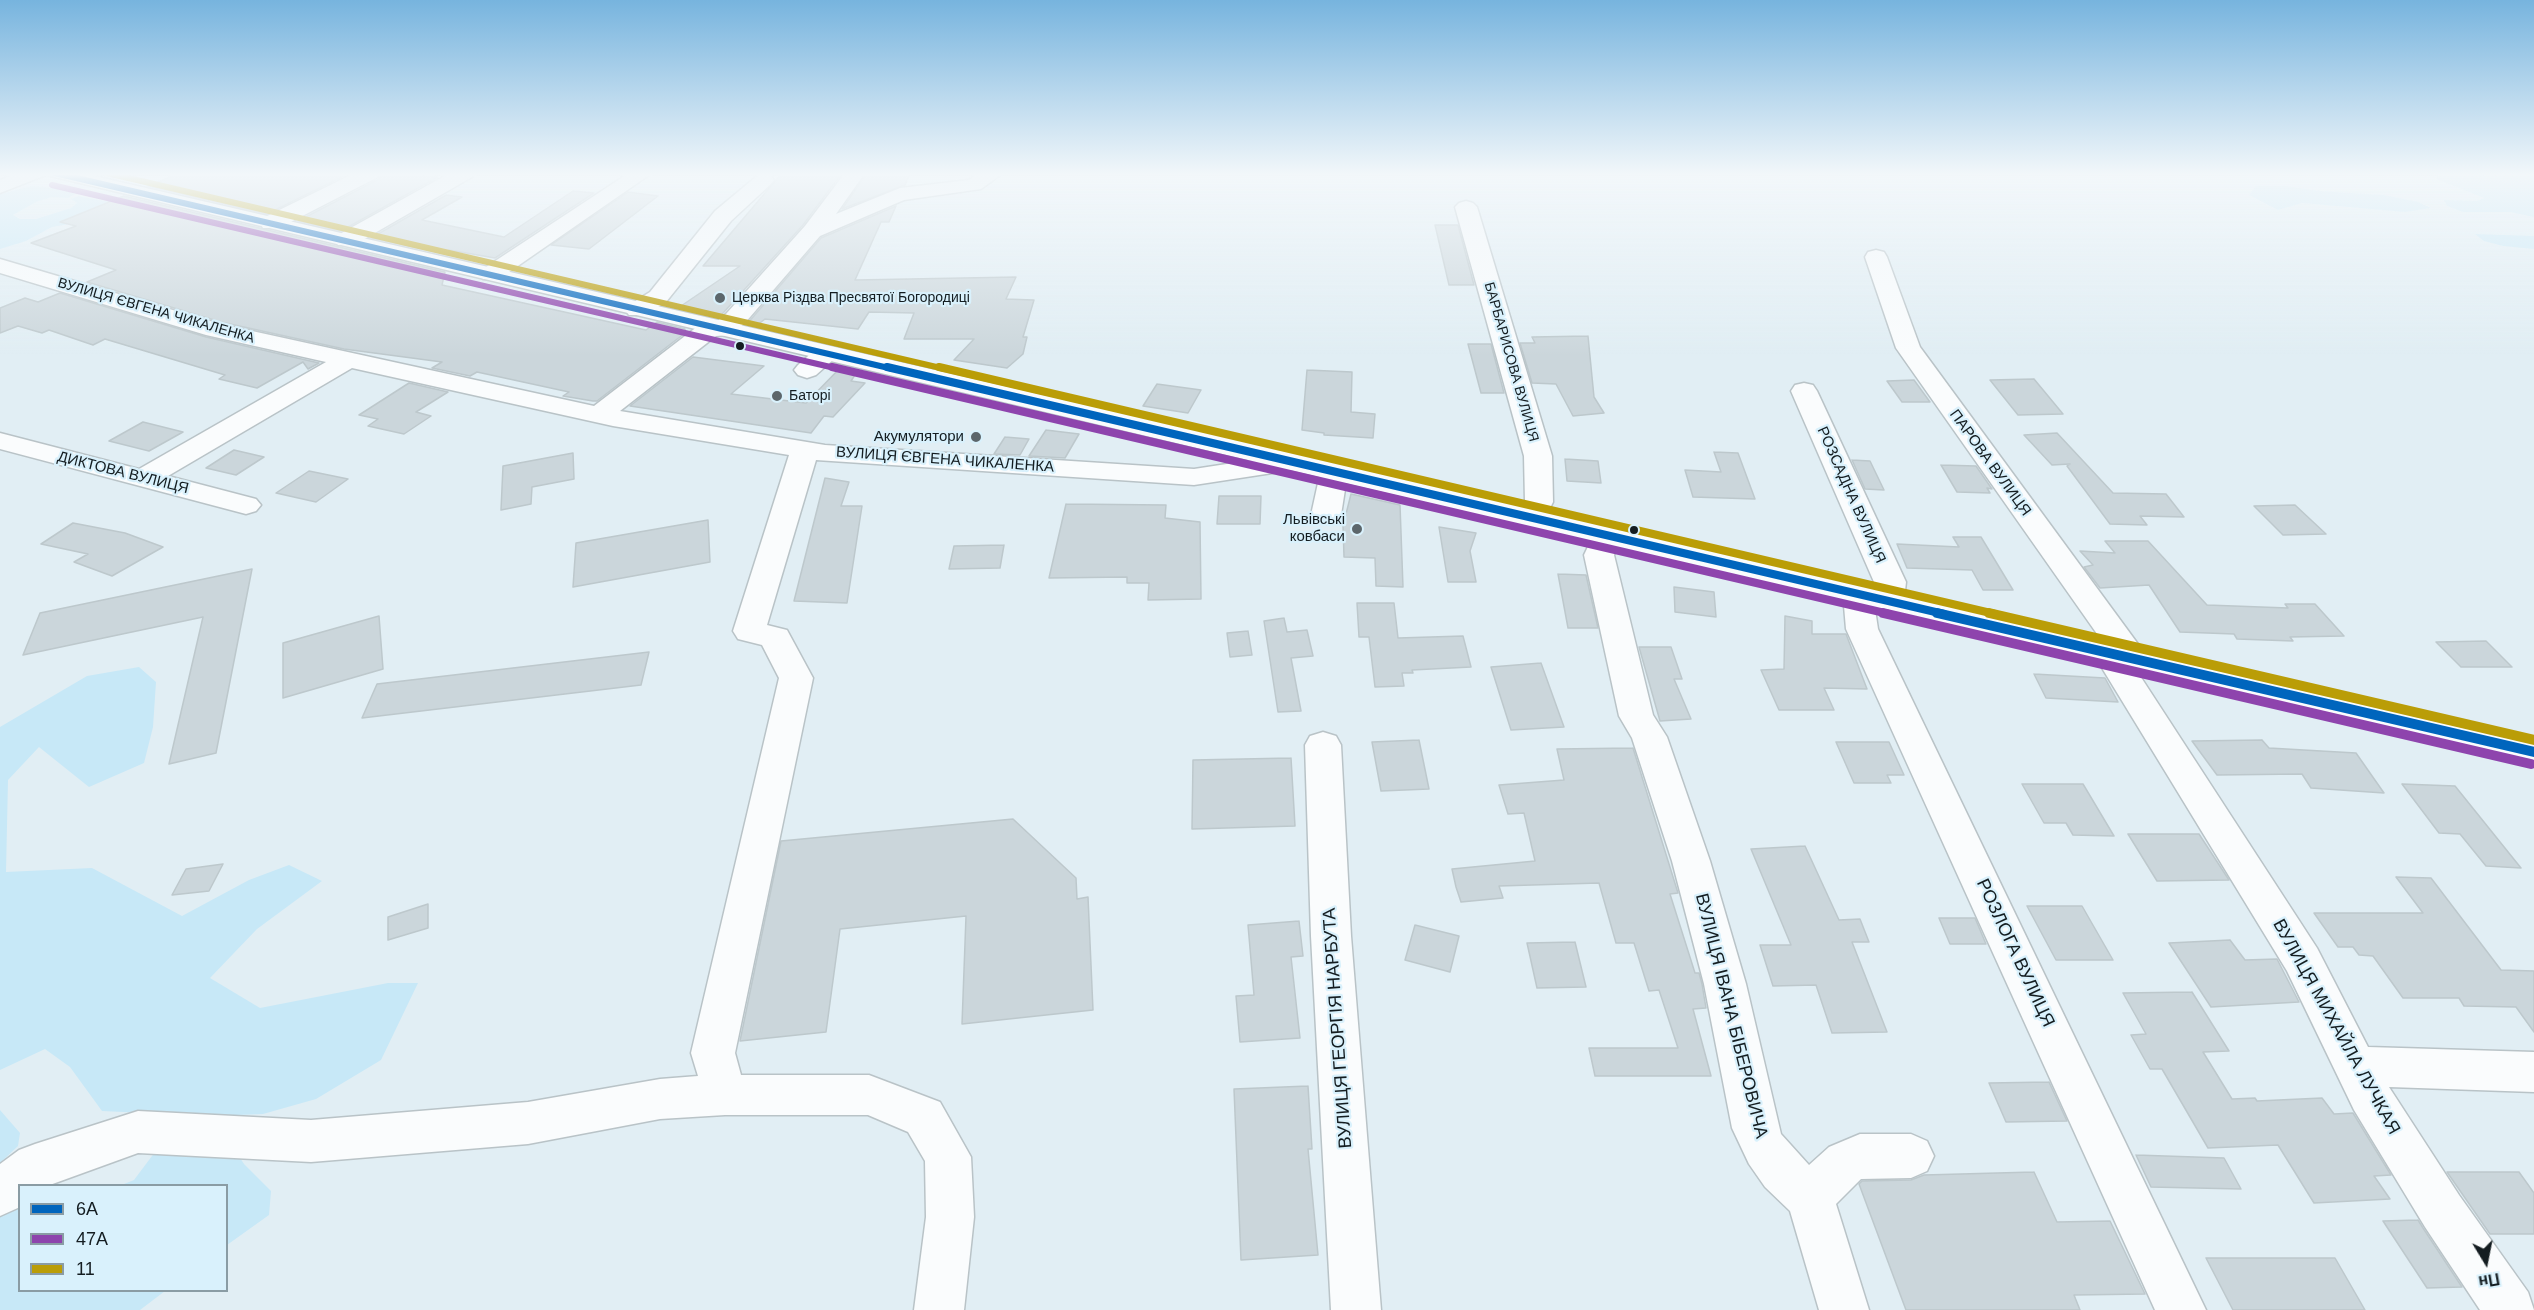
<!DOCTYPE html>
<html>
<head>
<meta charset="utf-8">
<style>
  body { margin:0 }
  #map { position:relative; width:2534px; height:1310px; overflow:hidden; background:#e1eef4; font-family:Helvetica,sans-serif }
  canvas { display:block }
  .legend { position:absolute; left:18px; top:1184px; width:210px; height:108px; box-sizing:border-box; background:#d9f1fc; border:2px solid #8a9ca4; margin:0; padding:8px 10px; list-style:none; font-size:18px; color:#141d21 }
  .legend li { display:flex; align-items:center; gap:12px; height:30px }
  .legend b { width:30px; border:2px solid #8a9ca4 }
  .north { position:absolute; left:2456px; top:1232px; width:60px; height:60px; -webkit-text-stroke:4px #d9f1fc; paint-order:stroke; rotate:170deg; font-size:16px; font-weight:700; line-height:24px; text-align:center; color:#141d21 }
  .north::after { content:''; display:block; margin:auto; width:21px; height:27px; background:#141d21; clip-path:polygon(50% 0,100% 100%,50% 72%,0 100%) }
</style>
</head>
<body>
<div id="map">
<canvas width="2534" height="1310"></canvas>
<ul class="legend">
<li><b style="height:8px;background:#0065bd"></b>6А</li>
<li><b style="height:8px;background:#8e44ad"></b>47А</li>
<li><b style="height:8px;background:#ba9d07"></b>11</li>
</ul>
<div class="north">Пн</div>
</div>
<script>
const context = document.querySelector('canvas').getContext('2d');
context.lineJoin = 'round';
function fillPath(path, color) {
  context.fillStyle = color;
  context.fill(path, 'evenodd');
}
function toPath(rows) {
  const path = new Path2D();
  for (const r of rows) {
    path.moveTo(r[0], r[1]);
    for (let i = 2; i < r.length; i += 2) path.lineTo(r[i], r[i + 1]);
  }
  return path;
}
function stroke(path, color, width, dash) {
  context.strokeStyle = color;
  context.lineWidth = width;
  context.lineCap = dash ? 'butt' : 'round';
  context.setLineDash(dash || []);
  context.stroke(path);
}
function label(font, color, halo, rows, align = 'center') {
  context.font = font + ' Helvetica,sans-serif';
  context.lineWidth = 4.5;
  context.setLineDash([]);
  context.textBaseline = 'middle';
  context.strokeStyle = halo;
  context.fillStyle = color;
  for (const [text, x, y, turn = 0] of rows) {
    context.save();
    context.translate(x, y);
    context.rotate((+turn || 0) * Math.PI / 180);
    context.textAlign = isNaN(turn) ? turn : align;
    if (halo) context.strokeText(text, 0, 0);
    context.fillText(text, 0, 0);
    context.restore();
  }
}
fillPath(toPath([
  [2440,173,2496,176,2534,173,2534,217,2510,212,2463,212,2447,206,2444,200,2477,201,2484,198,2436,179],
  [31,186,58,188,75,194,68,198,52,197,36,202,13,215,20,219,36,219,71,208,77,203,71,199,78,196,120,204,70,224,52,227,26,241,0,249,0,194],
  [2256,186,2287,186,2320,191,2384,195,2418,202,2431,208,2405,212,2302,203,2278,210,2249,195],
  [2475,234,2534,236,2534,249,2503,246,2484,241],
  [139,667,156,682,153,727,144,763,89,787,39,747,8,780,6,872,92,868,182,916,249,880,289,865,322,881,257,929,210,978,260,1008,388,983,418,983,381,1060,316,1099,263,1114,211,1116,102,1111,70,1067,45,1049,0,1070,0,727,87,676],
  [0,1110,20,1133,18,1146,0,1163],
  [226,1137,244,1164,271,1191,269,1215,227,1245,226,1186,119,1186,134,1180,164,1140],
  [19,1188,20,1290,165,1291,140,1310,0,1310,0,1204]
]), '#c7e8f7');
const building = toPath([
  [180,173,350,173,267,214,148,186,180,173],
  [383,173,438,177,341,231,298,221,379,179,383,173],
  [782,173,842,173,803,225,724,312,718,318,678,308,740,266,703,266,782,173],
  [867,173,910,173,905,185,842,209,867,173],
  [573,191,594,193,495,258,449,250,448,255,371,238,446,195,462,197,422,220,504,237,573,191],
  [628,192,658,196,589,249,551,245,628,192],
  [124,196,445,272,442,285,646,330,657,322,685,329,685,333,597,401,593,401,563,396,569,392,477,372,470,376,432,368,442,362,344,349,221,322,87,282,116,270,31,243,76,226,60,222,124,196],
  [896,206,889,222,881,222,855,280,1016,277,1006,299,1034,300,1023,337,1027,337,1023,354,1007,368,954,360,974,339,904,339,914,313,869,312,858,329,765,319,756,326,747,324,821,238,896,206],
  [1435,225,1458,225,1474,285,1449,285,1435,225],
  [60,293,206,337,319,363,308,369,303,362,257,388,219,379,225,375,105,339,93,345,49,330,42,333,18,326,0,333,0,308,25,298,38,302,60,293],
  [1588,336,1594,397,1604,413,1573,416,1556,384,1532,383,1520,343,1535,343,1532,337,1588,336],
  [1468,344,1491,344,1504,393,1481,393,1468,344],
  [693,357,764,366,731,394,806,403,842,366,857,372,851,381,865,383,833,417,824,416,811,433,630,406,693,357],
  [1307,370,1352,372,1351,412,1375,414,1373,438,1324,435,1324,433,1302,430,1307,370],
  [2034,379,2063,414,2018,415,1990,380,2034,379],
  [1914,380,1930,402,1902,402,1887,381,1914,380],
  [409,383,448,392,416,412,431,416,404,434,368,426,378,419,359,415,409,383],
  [1157,384,1201,390,1188,413,1143,406,1157,384],
  [143,422,183,432,149,451,109,441,143,422],
  [1046,430,1079,434,1065,458,1029,456,1046,430],
  [2057,433,2113,493,2166,494,2184,517,2140,516,2147,525,2110,524,2067,466,2070,464,2052,465,2024,435,2057,433],
  [1005,437,1029,439,1020,455,994,454,1005,437],
  [234,450,264,457,236,475,206,468,234,450],
  [1714,452,1738,453,1755,499,1693,497,1685,470,1721,472,1714,452],
  [573,453,574,479,532,487,531,504,501,510,503,466,573,453],
  [1565,459,1598,461,1601,483,1567,481,1565,459],
  [1852,460,1870,461,1884,490,1865,489,1852,460],
  [1941,465,1976,466,1992,489,1987,488,1990,493,1957,492,1941,465],
  [309,471,348,479,316,502,276,493,309,471],
  [825,478,849,482,841,506,862,506,847,603,794,601,825,478],
  [1351,494,1400,505,1403,587,1376,586,1375,558,1344,557,1343,526,1351,494],
  [1219,496,1261,496,1260,524,1217,524,1219,496],
  [1066,504,1166,505,1165,518,1200,522,1201,599,1148,600,1149,583,1127,583,1127,577,1049,578,1066,504],
  [2295,505,2326,534,2283,535,2254,506,2295,505],
  [708,520,710,562,573,587,576,543,708,520],
  [73,523,125,533,163,547,112,576,74,562,88,554,41,544,73,523],
  [1439,527,1476,533,1470,551,1476,582,1448,582,1439,527],
  [1953,537,1981,537,2013,590,1983,590,1972,570,1907,568,1897,544,1959,547,1953,537],
  [2105,541,2148,541,2207,605,2288,608,2285,604,2315,604,2344,636,2290,637,2293,641,2237,639,2234,634,2180,632,2149,585,2100,588,2084,567,2093,565,2080,551,2115,553,2105,541],
  [1004,545,1000,568,949,569,954,546,1004,545],
  [252,569,216,753,169,764,203,617,23,655,40,613,252,569],
  [1558,574,1586,575,1598,628,1568,628,1558,574],
  [1674,587,1714,592,1716,617,1675,612,1674,587],
  [1357,603,1394,603,1398,638,1463,636,1471,667,1412,670,1413,673,1402,673,1404,686,1375,687,1369,637,1359,637,1357,603],
  [379,616,383,669,283,698,283,643,379,616],
  [1785,616,1812,621,1812,634,1846,634,1867,689,1824,688,1834,710,1779,710,1761,670,1784,669,1785,616],
  [1284,618,1287,632,1307,630,1313,656,1291,658,1301,711,1278,712,1264,621,1284,618],
  [1248,631,1252,655,1230,657,1227,633,1248,631],
  [2486,641,2512,667,2461,667,2436,642,2486,641],
  [1639,647,1671,647,1682,679,1674,679,1691,719,1660,721,1639,647],
  [649,652,641,685,362,718,377,684,649,652],
  [1541,663,1564,727,1511,730,1491,667,1541,663],
  [2034,674,2105,678,2118,702,2046,698,2034,674],
  [1419,740,1429,789,1381,791,1372,742,1419,740],
  [2262,740,2269,748,2356,753,2384,793,2311,788,2302,774,2217,775,2192,741,2262,740],
  [1836,742,1889,742,1904,775,1887,775,1891,783,1854,783,1836,742],
  [1633,748,1678,893,1670,894,1695,973,1699,973,1702,984,1706,1008,1693,1009,1711,1076,1595,1076,1589,1048,1678,1048,1659,990,1649,991,1634,943,1616,943,1599,883,1499,886,1503,898,1461,902,1456,887,1452,869,1535,861,1524,813,1508,814,1499,785,1564,780,1557,749,1633,748],
  [1291,758,1295,826,1192,829,1193,760,1291,758],
  [2022,784,2083,784,2114,836,2073,835,2066,823,2044,823,2022,784],
  [2402,784,2455,786,2521,868,2486,866,2460,834,2439,833,2402,784],
  [1013,819,1076,878,1077,899,1088,897,1093,1010,962,1024,966,916,840,929,826,1032,740,1041,781,841,1013,819],
  [2128,834,2199,834,2229,880,2157,881,2128,834],
  [1805,846,1839,920,1860,919,1869,942,1852,942,1887,1032,1832,1033,1816,985,1773,986,1760,945,1791,945,1751,849,1805,846],
  [223,864,209,891,172,895,186,869,223,864],
  [2396,877,2431,878,2501,970,2534,971,2534,1032,2516,1007,2464,1006,2459,998,2403,998,2373,956,2359,955,2353,947,2338,947,2314,913,2423,913,2396,877],
  [428,904,428,928,388,940,388,917,428,904],
  [2027,906,2082,906,2113,960,2056,960,2027,906],
  [1939,918,1975,918,1986,944,1950,944,1939,918],
  [1299,921,1303,956,1291,957,1300,1038,1240,1042,1236,996,1254,995,1248,925,1299,921],
  [1415,925,1459,936,1450,972,1405,960,1415,925],
  [2230,940,2245,960,2277,959,2299,1002,2211,1007,2169,943,2230,940],
  [1575,942,1586,987,1537,988,1527,943,1575,942],
  [2192,992,2229,1051,2203,1052,2232,1099,2255,1098,2257,1101,2322,1098,2334,1114,2353,1113,2391,1175,2374,1176,2390,1199,2314,1203,2278,1145,2208,1148,2162,1069,2150,1069,2131,1035,2146,1034,2123,993,2192,992],
  [2049,1082,2067,1121,2006,1122,1989,1083,2049,1082],
  [1308,1086,1312,1149,1308,1149,1318,1255,1241,1260,1234,1089,1308,1086],
  [2136,1155,2224,1158,2241,1189,2151,1187,2136,1155],
  [2034,1172,2057,1222,2110,1221,2145,1294,2074,1295,2080,1310,1906,1310,1859,1184,1862,1181,1911,1180,1924,1175,2034,1172],
  [2447,1172,2519,1172,2534,1193,2534,1234,2490,1234,2447,1172],
  [2418,1220,2423,1228,2462,1287,2427,1288,2383,1221,2418,1220],
  [2206,1258,2335,1258,2365,1310,2233,1310,2206,1258]
]);
fillPath(building, '#cbd6db');
stroke(building, '#bdc8cc', 1.5);
const minor = toPath([
  [355,173,381,173,378,177,279,228,263,228,260,223,263,218,355,173],
  [450,173,475,173,472,177,354,245,338,245,335,240,338,235,450,173],
  [629,173,652,173,499,279,483,279,480,274,483,269,629,173],
  [845,173,865,173,836,214,900,188,969,180,979,173,1003,173,981,189,904,200,820,236,744,324,729,335,716,336,620,411,825,445,1194,469,1292,454,1302,456,1306,462,1302,468,1292,470,1194,485,816,460,767,625,787,630,813,678,735,1053,741,1075,869,1075,940,1102,971,1157,974,1217,964,1310,914,1310,926,1217,925,1161,908,1132,868,1115,725,1115,660,1119,528,1144,311,1162,138,1153,47,1186,20,1186,20,1207,0,1216,0,1164,19,1150,35,1144,138,1111,311,1120,528,1102,660,1079,698,1076,691,1053,779,678,762,645,738,639,733,631,789,455,613,426,352,368,168,476,256,499,261,505,256,511,246,514,0,449,0,433,139,469,326,362,206,335,0,273,0,259,220,324,594,406,702,323,716,322,726,314,805,226,845,173],
  [764,174,771,176,774,180,771,184,731,221,666,302,645,315,629,315,625,310,629,305,650,292,715,211,757,176,764,174],
  [1466,201,1473,203,1477,207,1552,456,1553,502,1542,524,1532,527,1522,524,1517,518,1525,502,1524,456,1455,207,1459,203,1466,201],
  [1876,250,1884,252,1887,257,1920,347,2146,655,2141,663,2133,665,2317,948,2368,1047,2534,1052,2534,1092,2389,1087,2459,1195,2528,1292,2534,1310,2480,1310,2425,1227,2354,1110,2287,971,2091,650,2095,642,2102,641,1896,348,1865,257,1868,252,1876,250],
  [825,347,834,349,837,354,834,359,816,375,807,378,798,375,794,370,798,365,816,349,825,347],
  [1804,383,1813,385,1817,391,1906,582,1904,600,1899,607,1888,610,1877,607,1874,603,1878,629,2206,1310,2155,1310,1846,629,1843,594,1848,587,1859,584,1870,587,1873,592,1874,582,1791,391,1795,385,1804,383],
  [1337,465,1347,467,1351,473,1346,483,1341,515,1336,521,1326,524,1316,521,1311,515,1318,483,1327,467,1337,465],
  [1607,527,1618,530,1622,536,1614,555,1653,715,1667,737,1710,861,1746,984,1781,1134,1809,1165,1829,1147,1860,1134,1911,1134,1927,1141,1934,1156,1927,1171,1911,1178,1861,1179,1836,1204,1869,1310,1819,1310,1790,1211,1765,1187,1749,1164,1732,1128,1704,984,1672,861,1632,738,1619,716,1584,555,1596,530,1607,527],
  [1323,732,1336,736,1341,745,1351,936,1381,1310,1331,1310,1311,936,1305,745,1310,736,1323,732]
]);
const major = toPath([
  [19,173,81,173,2534,739,2534,765,46,175,0,193,0,180,19,173]
]);
stroke(minor, '#b9c3c7', 3);
stroke(major, '#b9c3c7', 3);
fillPath(minor, '#fafcfd');
fillPath(major, '#fafcfd');
stroke(toPath([
  [55,173,893,369]
]), '#0065bd', 6);
stroke(toPath([
  [887,367,1944,614]
]), '#0065bd', 8);
stroke(toPath([
  [1937,613,2534,752]
]), '#0065bd', 10);
stroke(toPath([
  [52,185,839,369]
]), '#8e44ad', 6);
stroke(toPath([
  [832,367,1889,614]
]), '#8e44ad', 8);
stroke(toPath([
  [1883,613,2531,764]
]), '#8e44ad', 10);
stroke(toPath([
  [107,173,945,369]
]), '#ba9d07', 6);
stroke(toPath([
  [939,367,1995,614]
]), '#ba9d07', 8);
stroke(toPath([
  [1989,613,2534,740]
]), '#ba9d07', 10);
const sky = context.createLinearGradient(0, 0, 0, 356);
sky.addColorStop(0, '#77b4de');
sky.addColorStop(0.49, '#f2f7fa');
sky.addColorStop(1, '#f2f7fa00');
context.fillStyle = sky;
context.fillRect(0, 0, 2534, 356);
for (const [x, y, r, color] of [
  [720,298,6,"#5c666b"],
  [740,346,5,"#141d21"],
  [777,396,6,"#5c666b"],
  [976,437,6,"#5c666b"],
  [1357,529,6,"#5c666b"],
  [1634,530,5,"#141d21"]
]) {
  const dot = new Path2D();
  dot.arc(x, y, r, 0, 2 * Math.PI);
  context.fillStyle = color;
  context.fill(dot);
  stroke(dot, '#d9f1fc', 2);
}
label('14px', '#141d21', '#d9f1fc', [
  ["Церква Різдва Пресвятої Богородиці",732,298],
  ["Баторі",789,396]
], 'left');
label('14px', '#141d21', '#d9f1fc', [
  ["ВУЛИЦЯ ЄВГЕНА ЧИКАЛЕНКА",156,311,16],
  ["БАРБАРИСОВА ВУЛИЦЯ",1511,362,74]
]);
label('15px', '#141d21', '#d9f1fc', [
  ["Акумулятори",964,437],
  ["Львівські",1345,520],
  ["ковбаси",1345,537]
], 'right');
label('15px', '#141d21', '#d9f1fc', [
  ["ВУЛИЦЯ ЄВГЕНА ЧИКАЛЕНКА",945,460,4],
  ["ПАРОВА ВУЛИЦЯ",1990,463,54],
  ["ДИКТОВА ВУЛИЦЯ",123,473,14],
  ["РОЗСАДНА ВУЛИЦЯ",1851,495,66]
]);
label('18px', '#141d21', '#d9f1fc', [
  ["РОЗЛОГА ВУЛИЦЯ",2015,953,65],
  ["ВУЛИЦЯ ІВАНА БІБЕРОВИЧА",1731,1016,76],
  ["ВУЛИЦЯ МИХАЙЛА ЛУЧКАЯ",2336,1027,61],
  ["ВУЛИЦЯ ГЕОРГІЯ НАРБУТА",1338,1028,-94]
]);
</script>
</body>
</html>
